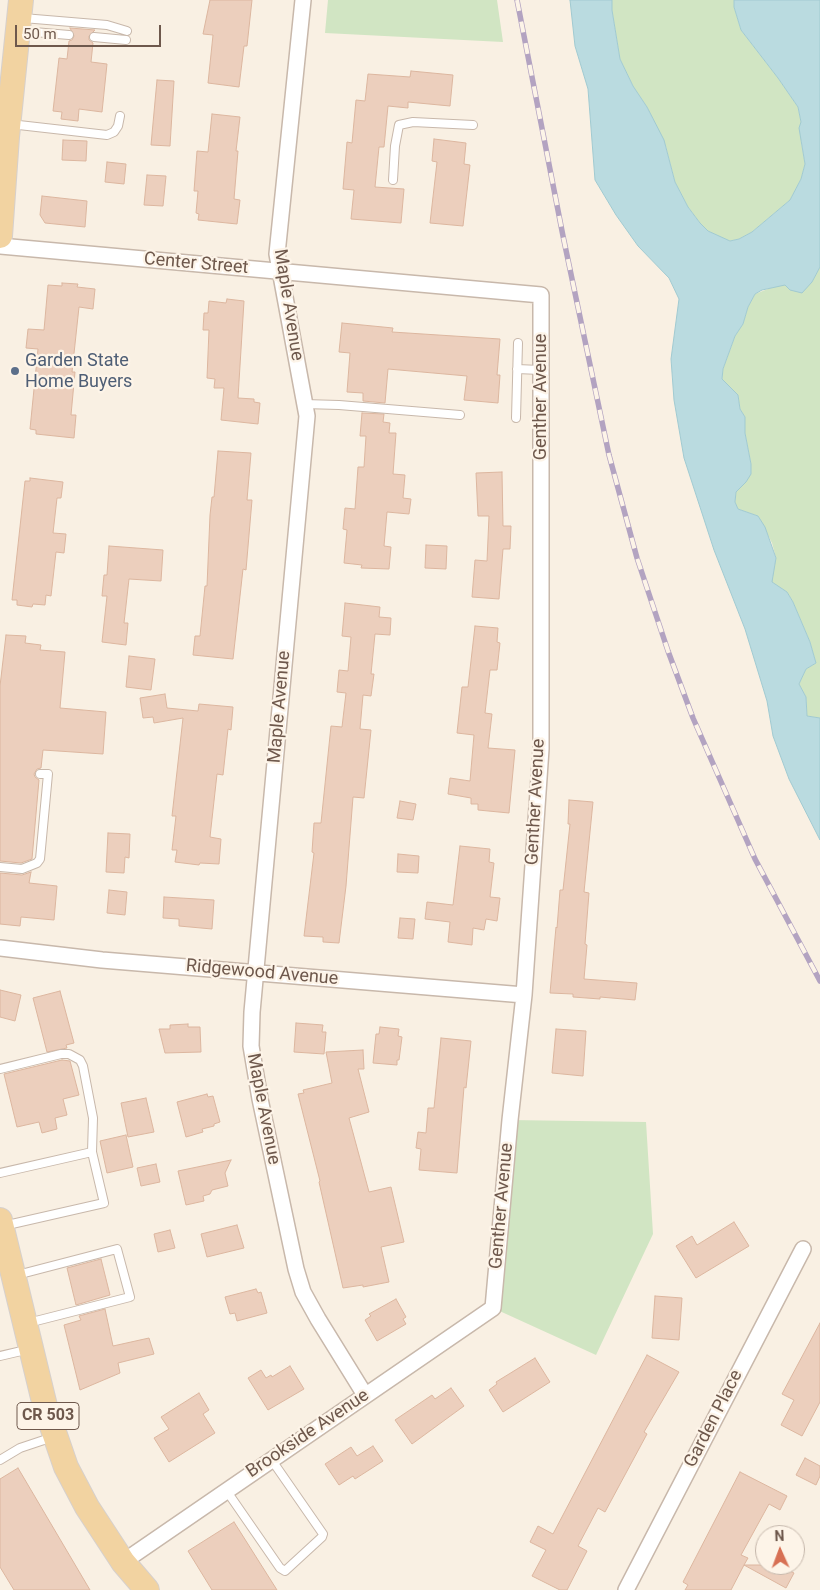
<!DOCTYPE html>
<html>
<head>
<meta charset="utf-8">
<style>
  body { margin:0 }
  #map { position:relative; width:820px; height:1590px; overflow:hidden; background:#f9f0e3; font-family:Roboto,sans-serif }
  canvas { display:block }
  .north { position:absolute; left:755px; top:1525px; width:50px; height:50px; box-sizing:border-box; background:#fdf4e8; border:1px solid #c4b6aa; border-radius:50%; rotate:358deg; font-size:14px; font-weight:700; line-height:20px; text-align:center; color:#6e584c }
  .north::after { content:''; display:block; margin:auto; width:18px; height:22px; background:#d77054; clip-path:polygon(50% 0,100% 100%,50% 72%,0 100%) }
  .scale { position:absolute; left:15px; top:25px; width:146px; height:22px; box-sizing:border-box; border:2px solid #6e584c; border-top:0; padding-left:6px; font-size:15px; line-height:18px; white-space:nowrap; color:#6e584c; -webkit-text-stroke:4px #fdf4e8; paint-order:stroke }
</style>
</head>
<body>
<div id="map">
<canvas width="820" height="1590"></canvas>
<div class="north">N</div>
<div class="scale">50 m</div>
</div>
<script>
const context = document.querySelector('canvas').getContext('2d');
context.lineJoin = 'round';
function fillPath(path, color) {
  context.fillStyle = color;
  context.fill(path, 'evenodd');
}
function toPath(rows) {
  const path = new Path2D();
  for (const r of rows) {
    path.moveTo(r[0], r[1]);
    for (let i = 2; i < r.length; i += 2) path.lineTo(r[i], r[i + 1]);
  }
  return path;
}
function stroke(path, color, width, dash) {
  context.strokeStyle = color;
  context.lineWidth = width;
  context.lineCap = dash ? 'butt' : 'round';
  context.setLineDash(dash || []);
  context.stroke(path);
}
function label(font, color, halo, rows, align = 'center') {
  context.font = font + ' Roboto,sans-serif';
  context.lineWidth = 4.5;
  context.setLineDash([]);
  context.textBaseline = 'middle';
  context.strokeStyle = halo;
  context.fillStyle = color;
  for (const [text, x, y, turn = 0] of rows) {
    context.save();
    context.translate(x, y);
    context.rotate((+turn || 0) * Math.PI / 180);
    context.textAlign = isNaN(turn) ? turn : align;
    if (halo) context.strokeText(text, 0, 0);
    context.fillText(text, 0, 0);
    context.restore();
  }
}
fillPath(toPath([
  [328,0,497,0,503,42,325,33],
  [612,0,734,0,734,7,741,30,778,78,798,107,801,122,801,141,805,164,801,179,790,200,752,232,739,239,730,241,721,238,708,231,700,223,688,207,675,182,666,147,647,107,633,86,620,59,612,10],
  [820,267,820,718,807,716,806,697,799,684,806,669,816,663,810,642,793,602,787,592,771,582,776,558,772,543,758,516,738,509,735,502,736,492,746,482,751,464,745,433,745,417,740,409,738,395,722,379,723,369,735,336,743,324,748,307,755,294,778,285,785,285,790,290,812,282],
  [510,1120,646,1122,653,1234,596,1355,493,1308]
]), '#d1e5c3');
const water = toPath([
  [570,0,612,0,612,10,620,59,633,86,647,107,664,140,675,182,688,207,700,223,708,231,730,241,739,239,752,232,790,200,801,179,805,164,799,128,801,122,798,107,778,78,741,30,734,7,734,0,820,0,820,267,812,282,802,293,790,290,785,285,762,290,755,294,748,307,743,324,735,336,723,369,722,379,738,395,740,409,745,417,745,433,751,464,751,474,746,482,736,492,735,502,738,509,758,516,765,527,776,558,772,582,787,592,793,602,810,642,816,663,806,669,799,684,806,697,807,716,820,718,820,840,789,779,773,736,767,701,745,629,714,550,684,458,674,400,671,359,679,299,669,278,638,246,616,215,595,180,588,89,575,46,570,0]
]);
fillPath(water, '#badbe0');
stroke(water, '#a1cad1', 1);
const building = toPath([
  [210,0,252,0,247,46,244,46,239,87,208,83,213,35,203,34,210,0],
  [70,28,95,30,89,36,89,40,93,43,91,62,107,64,102,112,79,109,78,121,61,119,62,112,53,111,59,58,67,59,69,41,72,40,74,36,70,28],
  [411,71,453,75,450,106,408,102,408,108,388,106,384,147,379,147,375,187,404,189,401,223,351,219,354,190,343,189,347,142,352,143,356,100,365,101,368,74,410,77,411,71],
  [157,80,174,81,170,146,151,145,157,80],
  [212,114,240,117,236,151,238,151,234,199,240,200,237,224,198,220,199,214,196,213,198,191,194,191,197,151,208,152,212,114],
  [434,139,466,143,464,164,470,165,463,226,430,223,437,162,432,161,434,139],
  [63,140,87,141,86,161,62,160,63,140],
  [107,162,126,164,124,184,105,182,107,162],
  [147,175,166,176,163,206,144,205,147,175],
  [42,196,87,201,85,227,45,223,40,215,42,196],
  [62,283,78,284,77,287,95,289,93,309,79,307,72,372,75,372,71,415,76,415,74,438,36,434,36,430,30,429,38,349,26,348,28,329,44,330,48,285,62,286,62,283],
  [227,299,244,301,238,398,254,399,254,402,260,403,258,424,221,420,224,388,214,388,215,379,207,378,209,330,203,330,204,313,208,313,209,301,226,303,227,299],
  [342,323,393,328,392,332,500,339,497,375,500,375,498,403,464,400,467,376,388,369,385,403,363,401,363,393,347,392,350,353,339,352,342,323],
  [362,413,384,414,383,422,390,423,389,433,396,433,393,474,405,475,403,498,411,499,409,514,387,512,384,546,391,547,389,569,361,568,362,565,344,563,347,530,343,529,345,508,355,509,358,467,364,467,366,436,360,436,362,413],
  [218,451,251,453,247,500,252,500,246,570,243,569,233,659,193,655,195,636,200,636,205,586,207,586,210,515,212,497,214,497,218,451],
  [502,472,503,526,511,526,510,549,503,549,499,599,472,597,475,560,487,561,489,516,478,516,476,473,502,472],
  [30,478,63,482,61,498,57,498,53,533,66,534,64,553,56,552,51,596,46,595,45,605,33,604,32,607,17,605,17,600,12,600,25,481,30,481,30,478],
  [426,545,447,546,446,569,425,568,426,545],
  [109,546,163,550,161,581,129,579,124,623,128,623,126,645,102,642,107,596,102,596,104,575,107,575,109,546],
  [345,603,380,607,379,617,391,618,390,635,375,634,371,674,374,674,371,696,363,695,360,729,371,730,364,798,353,797,346,886,339,943,323,942,323,937,304,936,314,853,312,852,314,823,321,823,331,726,342,727,346,693,337,692,339,670,348,671,351,637,342,636,345,603],
  [475,626,498,628,497,642,500,643,497,670,490,670,485,713,492,714,488,748,515,750,509,813,478,810,478,804,471,804,471,798,448,794,450,778,470,781,474,735,457,733,462,687,468,687,475,626],
  [6,635,26,636,25,643,41,645,40,650,65,652,60,708,106,712,103,754,43,750,41,768,37,769,34,774,35,777,39,780,32,859,21,863,0,861,0,686,6,635],
  [129,656,155,659,151,690,126,687,129,656],
  [165,694,167,708,198,711,199,704,233,707,231,730,228,729,223,775,217,774,210,837,221,839,219,864,200,863,199,865,175,862,177,850,172,850,176,816,172,816,183,718,154,723,153,717,143,718,140,698,165,694],
  [569,800,593,802,584,892,589,893,585,944,587,945,584,979,637,983,635,1000,600,997,600,999,573,997,573,994,550,993,556,927,557,928,560,890,563,890,570,824,568,824,569,800],
  [400,801,416,804,413,820,397,818,400,801],
  [108,833,130,834,129,858,125,857,124,873,106,872,108,833],
  [460,846,490,849,489,862,494,863,490,897,500,898,497,921,486,919,484,930,473,928,472,945,448,942,450,922,425,919,427,902,453,905,460,846],
  [398,854,419,856,418,873,397,872,398,854],
  [31,872,29,883,57,886,54,920,21,917,20,926,0,924,0,873,22,875,31,872],
  [109,890,127,892,125,915,107,913,109,890],
  [164,897,214,900,212,929,179,926,179,919,163,918,164,897],
  [400,918,415,919,413,939,398,938,400,918],
  [0,990,21,995,15,1021,0,1017,0,990],
  [60,991,74,1043,66,1045,67,1048,47,1052,33,998,60,991],
  [296,1023,323,1025,322,1032,326,1032,324,1054,294,1052,296,1023],
  [188,1024,188,1027,200,1027,201,1052,165,1053,159,1029,170,1029,170,1025,188,1024],
  [380,1027,399,1029,398,1036,402,1037,399,1060,397,1060,397,1065,373,1063,376,1034,379,1034,380,1027],
  [556,1029,586,1031,583,1076,552,1073,556,1029],
  [441,1038,471,1041,466,1088,464,1087,457,1173,419,1170,421,1149,416,1148,418,1132,426,1133,428,1108,434,1108,441,1038],
  [363,1050,364,1069,358,1069,369,1112,349,1118,369,1192,391,1187,404,1242,381,1247,389,1282,363,1287,363,1285,343,1288,319,1182,320,1181,298,1094,304,1093,303,1090,332,1083,326,1052,363,1050],
  [62,1060,70,1061,79,1095,63,1099,67,1115,55,1118,57,1129,42,1133,39,1122,17,1127,4,1074,62,1060],
  [207,1094,208,1097,213,1096,220,1122,214,1124,214,1126,202,1129,203,1132,186,1137,177,1102,207,1094],
  [146,1098,154,1132,128,1137,121,1103,146,1098],
  [126,1135,133,1167,107,1173,100,1141,126,1135],
  [231,1160,225,1173,228,1186,212,1190,210,1194,203,1196,204,1201,186,1205,178,1171,231,1160],
  [156,1164,160,1182,141,1186,137,1168,156,1164],
  [734,1222,749,1246,696,1278,676,1246,692,1236,697,1245,734,1222],
  [237,1225,244,1248,207,1257,201,1234,237,1225],
  [170,1230,175,1248,158,1252,154,1234,170,1230],
  [101,1259,110,1295,76,1305,67,1268,101,1259],
  [256,1289,258,1293,261,1292,267,1313,237,1321,235,1313,230,1314,225,1297,256,1289],
  [655,1296,682,1298,679,1340,652,1338,655,1296],
  [396,1299,406,1317,403,1319,406,1324,377,1341,365,1320,371,1316,369,1314,396,1299],
  [105,1309,113,1346,149,1338,154,1354,118,1363,120,1373,80,1390,64,1325,81,1320,79,1316,105,1309],
  [820,1323,820,1402,802,1436,781,1425,794,1400,782,1394,820,1323],
  [647,1355,679,1372,644,1432,647,1434,605,1512,598,1508,578,1546,587,1551,567,1590,560,1590,532,1576,546,1550,530,1542,538,1526,553,1534,647,1355],
  [535,1358,550,1382,503,1412,489,1390,497,1384,496,1382,535,1358],
  [290,1366,304,1389,268,1410,248,1378,261,1370,266,1378,271,1375,272,1377,290,1366],
  [451,1388,464,1406,412,1444,395,1420,432,1395,435,1399,451,1388],
  [199,1393,209,1410,203,1414,215,1433,169,1462,154,1438,169,1429,161,1417,199,1393],
  [373,1446,383,1461,355,1479,353,1476,339,1485,325,1464,351,1447,357,1456,373,1446],
  [805,1458,820,1466,820,1476,816,1485,796,1475,805,1458],
  [18,1468,90,1590,14,1590,0,1567,0,1479,18,1468],
  [740,1472,787,1496,780,1510,769,1504,741,1555,748,1558,744,1565,778,1565,794,1573,786,1588,744,1565,731,1590,685,1590,688,1585,683,1582,740,1472],
  [234,1522,277,1590,212,1590,188,1551,234,1522]
]);
fillPath(building, '#eccfbd');
stroke(building, '#dcb69f', 1);
const lane = toPath([
  [23,18,107,25,127,31],
  [22,31,69,35],
  [94,37,126,40],
  [10,124,107,135,114,132,118,126,120,116],
  [393,180,395,146,399,125,413,122,473,125],
  [517,369,540,370],
  [304,404,339,405,460,415],
  [516,418,518,343],
  [0,867,22,869,37,863,40,859,48,774,40,774],
  [0,1069,61,1054,69,1054,80,1060,83,1066,93,1118,92,1152],
  [0,1173,92,1152,104,1203,3,1226],
  [17,1275,117,1249,130,1297,28,1323],
  [0,1356,30,1349],
  [0,1460,20,1448,53,1437],
  [226,1490,280,1568,285,1571,322,1537,323,1534,271,1459]
]);
const street = toPath([
  [303,0,277,254,307,416,252,1012,251,1046,260,1099,296,1269,303,1292,318,1319,365,1395],
  [0,246,541,295,541,749,524,995,510,1120,493,1308,123,1562],
  [0,948,102,960,524,995],
  [626,1590,803,1249]
]);
const primary = toPath([
  [0,236,7,137,21,0],
  [0,1220,45,1406,66,1467,87,1507,123,1562,147,1590]
]);
stroke(lane, '#c8b8ab', 10);
stroke(street, '#c8b8ab', 18);
stroke(primary, '#d6d0cd', 26);
stroke(lane, '#fff', 8);
stroke(street, '#fff', 15);
stroke(primary, '#f2d3a1', 24);
const rail = toPath([
  [517,0,563,236,609,455,637,558,668,651,693,718,722,784,755,859,820,981]
]);
stroke(rail, '#b3a3c1', 5.5);
stroke(rail, '#fdf4e8', 4, [11]);
for (const [x, y, r, color] of [
  [15,371,5,"#5c6f8a"]
]) {
  const dot = new Path2D();
  dot.arc(x, y, r, 0, 2 * Math.PI);
  context.fillStyle = color;
  context.fill(dot);
  stroke(dot, '#fdf4e8', 2);
}
for (const [x, y, w] of [
  [48,1416,62]
]) {
  const box = new Path2D();
  box.roundRect(x - w / 2, y - 13.5, w, 27, 4);
  context.fillStyle = '#fdf4e8';
  context.fill(box);
  stroke(box, '#6e584c', 1);
}
label('bold 16px', '#6e584c', null, [
  ["CR 503",48,1416]
]);
label('18px', '#6e584c', '#fdf4e8', [
  ["Center Street",196,264,5],
  ["Maple Avenue",288,305,81],
  ["Genther Avenue",541,397,-90],
  ["Maple Avenue",280,707,-85],
  ["Genther Avenue",536,802,-87],
  ["Ridgewood Avenue",262,973,5],
  ["Maple Avenue",263,1109,79],
  ["Genther Avenue",502,1206,-85],
  ["Garden Place",714,1419,-63],
  ["Brookside Avenue",308,1434,-34]
]);
label('18px', '#4e5e75', '#fdf4e8', [
  ["Garden State",25,361],
  ["Home Buyers",25,382]
], 'left');
</script>
</body>
</html>
